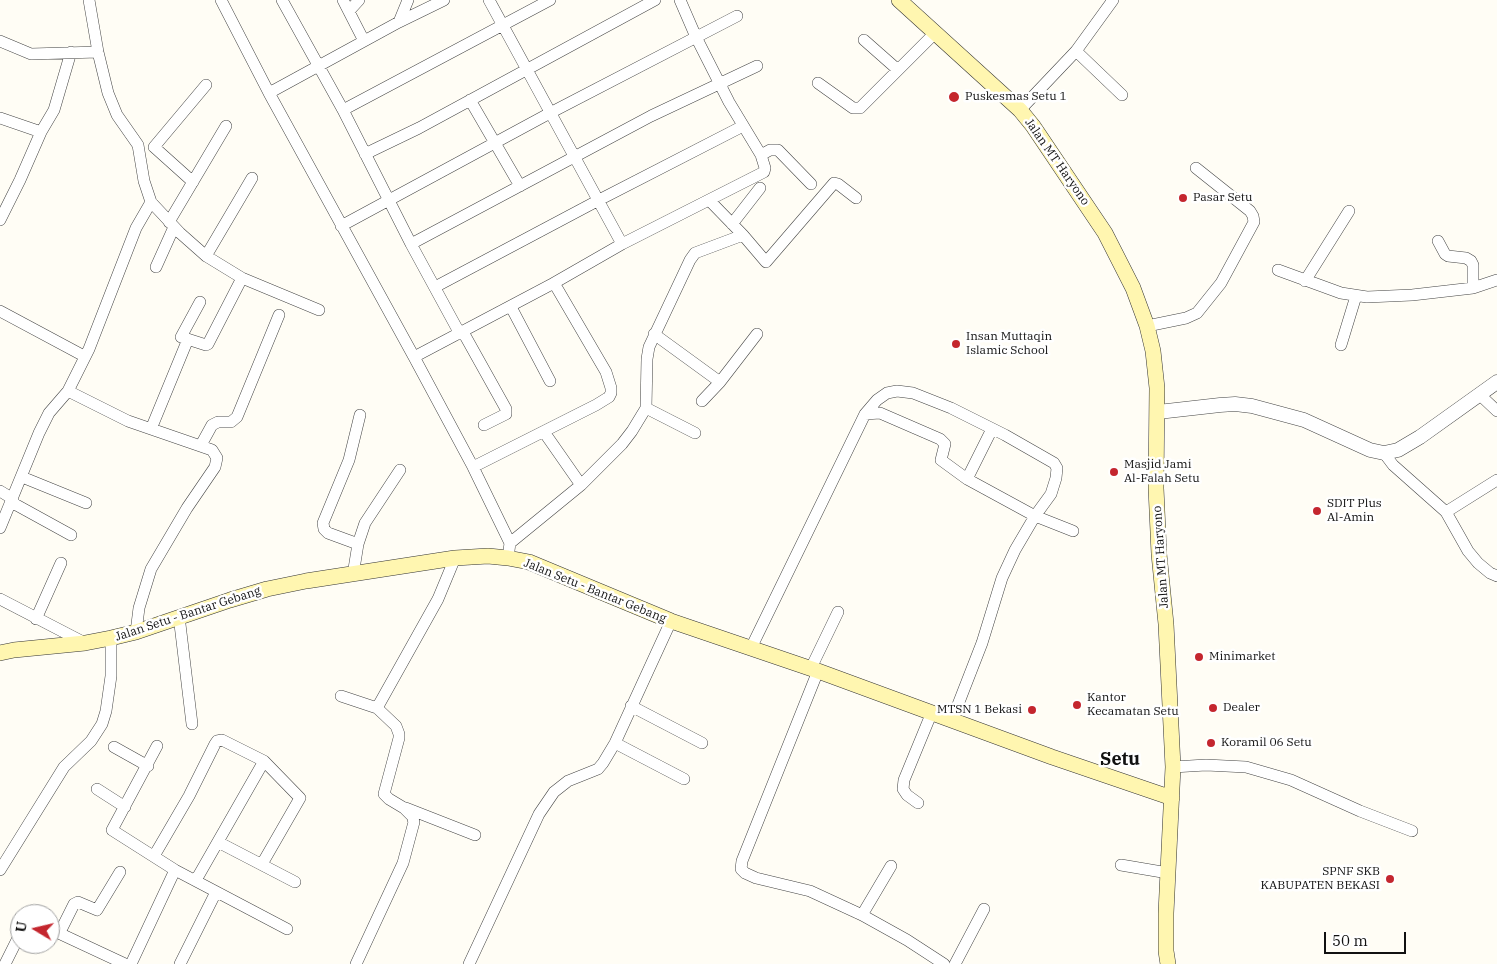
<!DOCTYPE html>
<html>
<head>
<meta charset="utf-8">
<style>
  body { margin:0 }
  #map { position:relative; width:1497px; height:964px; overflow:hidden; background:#fffdf5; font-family:"IBM Plex Serif",serif }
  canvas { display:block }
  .north { position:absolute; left:10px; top:904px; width:50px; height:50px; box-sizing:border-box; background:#fff; border:1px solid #a0a0a0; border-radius:50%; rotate:279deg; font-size:14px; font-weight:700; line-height:20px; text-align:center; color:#111 }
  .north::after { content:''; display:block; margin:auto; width:18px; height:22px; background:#c4262e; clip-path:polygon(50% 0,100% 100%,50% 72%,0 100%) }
  .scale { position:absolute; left:1324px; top:932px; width:82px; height:22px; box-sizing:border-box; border:2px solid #111; border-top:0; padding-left:6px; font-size:15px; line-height:18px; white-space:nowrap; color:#111; -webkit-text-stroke:4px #fff; paint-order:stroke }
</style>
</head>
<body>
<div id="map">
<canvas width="1497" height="964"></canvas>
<div class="north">U</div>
<div class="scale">50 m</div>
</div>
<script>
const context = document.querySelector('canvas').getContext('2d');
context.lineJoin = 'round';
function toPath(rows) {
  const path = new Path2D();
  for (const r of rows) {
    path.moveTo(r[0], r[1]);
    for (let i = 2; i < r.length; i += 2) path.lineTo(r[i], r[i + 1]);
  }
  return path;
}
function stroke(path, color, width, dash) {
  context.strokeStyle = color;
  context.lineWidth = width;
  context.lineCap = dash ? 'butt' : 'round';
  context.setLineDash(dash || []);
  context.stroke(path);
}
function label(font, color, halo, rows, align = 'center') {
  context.font = font + ' "IBM Plex Serif",serif';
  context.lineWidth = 5;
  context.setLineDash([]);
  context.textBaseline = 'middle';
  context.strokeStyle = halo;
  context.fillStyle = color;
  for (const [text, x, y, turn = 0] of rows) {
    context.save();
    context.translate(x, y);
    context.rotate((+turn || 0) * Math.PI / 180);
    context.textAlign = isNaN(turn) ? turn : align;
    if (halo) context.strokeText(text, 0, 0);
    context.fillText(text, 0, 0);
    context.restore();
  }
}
const minor = toPath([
  [89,0,98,52,108,93,117,115,138,145,144,181,151,202,180,233,206,256,242,278],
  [221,0,269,93,414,357,473,467,510,543,508,558],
  [282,0,343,110,411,244,460,334],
  [343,0,364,41],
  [489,0,622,244],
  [349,11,359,0],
  [399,22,408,0],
  [864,40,898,70],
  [0,41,31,54,98,52],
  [1076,51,1122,95],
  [818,83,853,108,860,108,934,34],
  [269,93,399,22,444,0],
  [470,100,520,186],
  [343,110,550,0],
  [1020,110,1076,51,1113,0],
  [0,118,41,132],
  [365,154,419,128,655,0],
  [761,155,770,150,778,150,811,184],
  [193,182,154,147,206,85],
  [709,200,743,235,766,262,834,183,838,184,856,198],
  [0,220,20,180,41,132,54,110,71,52],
  [169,222,226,126],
  [732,224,760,188],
  [341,226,550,113,737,16],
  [1438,241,1445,254,1448,256,1466,258,1471,261,1473,265,1473,288],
  [411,244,651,116,757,66],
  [206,256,252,178],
  [156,267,174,227],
  [1278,270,1341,293,1367,297,1412,295,1473,288,1497,280],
  [1305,281,1349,211],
  [435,287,599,200,743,126],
  [200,302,181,337,206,345,208,344,242,278,319,310],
  [511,307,550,381],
  [0,311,84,356],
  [1147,326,1186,318,1197,313,1221,283,1254,222,1253,216,1250,211,1196,168],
  [463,332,506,409,506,414,484,425],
  [654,334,720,382],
  [1341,345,1356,296],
  [414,357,554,283,622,244,764,172,765,168,761,155,729,102,696,37,680,0],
  [68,391,128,421,212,450,217,458,215,467,187,508,151,569,139,608,136,632],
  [1480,395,1497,411],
  [702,401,720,382,757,334],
  [646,408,695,433],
  [865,414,880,413,940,439,945,444,941,460,967,479,1035,516,1073,531],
  [151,429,188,339],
  [544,432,581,485],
  [201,445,212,425,218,422,231,422,237,417,279,315],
  [1384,453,1393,465,1446,512,1468,551,1478,563,1490,573,1497,576],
  [473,467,596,405,609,397,611,393,611,388,606,372,554,283],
  [22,477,86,503],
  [967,479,992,429],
  [0,491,13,499],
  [11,502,71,535],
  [1446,512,1497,480],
  [0,528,39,433,49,413,68,391,89,349,136,228,151,202],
  [510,543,581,485,622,444,632,431,646,408,647,359,649,347,690,260,695,253,743,235],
  [358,544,328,533,324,529,323,523,349,460,360,415],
  [353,575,358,544,365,523,400,470],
  [0,599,85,643],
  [179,616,192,724],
  [36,619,61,563],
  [751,648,865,414,877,400,887,393,897,391,913,393,951,408,1005,435,1054,463,1057,468,1056,478,1051,494,1035,516,1015,550,1002,578,982,643,952,720],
  [811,668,838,612],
  [818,671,742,861,741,869,745,873,756,878,810,891,862,915,907,940,944,964],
  [341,696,377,708],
  [631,706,702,743],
  [615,743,684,779],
  [157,746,112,830,175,870,287,929],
  [114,747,148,766],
  [1173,767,1206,765,1246,767,1291,780,1360,811,1412,831],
  [97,789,125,807],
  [918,803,907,795,903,789,904,780,932,712],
  [406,808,475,835],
  [218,842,295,882],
  [154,856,189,796,215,744,217,741,222,740,264,761,300,798,262,864],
  [1121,865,1168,873],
  [0,870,64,767,91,741,102,724,106,711,111,676,111,638],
  [196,880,264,761],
  [862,915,891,866],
  [50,929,125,964],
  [60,932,74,904,78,902,97,910,120,872],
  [5,964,20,934],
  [131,964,175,870],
  [180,964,216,892],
  [356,964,403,863,414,822,412,816,404,808,389,799,384,794,399,738,399,734,396,726,377,708,438,599,455,558],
  [469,964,539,814,554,792,568,781,598,769,603,763,615,743,671,621],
  [955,964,984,909]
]);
const tertiary = toPath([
  [1158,412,1220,405,1235,404,1252,406,1304,420,1370,450,1384,453,1398,450,1420,437,1497,382]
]);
const secondary = toPath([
  [899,0,1020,110,1033,126,1105,233,1133,288,1147,326,1153,351,1157,388,1156,488,1159,554,1166,624,1173,767,1166,913,1166,951,1168,964],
  [0,653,14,650,85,643,111,638,136,632,230,600,267,589,306,581,455,558,488,556,508,558,529,562,671,621,818,671,1052,757,1172,798]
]);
stroke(minor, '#444', 12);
stroke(tertiary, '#444', 15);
stroke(secondary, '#333', 16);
stroke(minor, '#fff', 11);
stroke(tertiary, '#fff', 14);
stroke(secondary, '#fff6b0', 15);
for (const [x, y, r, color] of [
  [954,97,6,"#c4262e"],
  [1183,198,5,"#c4262e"],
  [956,344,5,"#c4262e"],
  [1114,472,5,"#c4262e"],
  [1317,511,5,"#c4262e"],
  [1199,657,5,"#c4262e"],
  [1077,705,5,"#c4262e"],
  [1213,708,5,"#c4262e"],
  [1032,710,5,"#c4262e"],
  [1211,743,5,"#c4262e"],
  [1390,879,5,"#c4262e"]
]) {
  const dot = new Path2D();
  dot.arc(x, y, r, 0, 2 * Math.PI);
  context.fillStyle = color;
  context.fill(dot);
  stroke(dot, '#fff', 2);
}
label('12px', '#111', '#fff', [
  ["Puskesmas Setu 1",965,97],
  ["Pasar Setu",1193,198],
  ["Insan Muttaqin",966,337],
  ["Islamic School",966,351],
  ["Masjid Jami",1124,465],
  ["Al-Falah Setu",1124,479],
  ["SDIT Plus",1327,504],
  ["Al-Amin",1327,518],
  ["Minimarket",1209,657],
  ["Kantor",1087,698],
  ["Kecamatan Setu",1087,712],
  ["Dealer",1223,708],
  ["MTSN 1 Bekasi",1022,710,"right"],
  ["Koramil 06 Setu",1221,743],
  ["SPNF SKB",1380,872,"right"],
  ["KABUPATEN BEKASI",1380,886,"right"]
], 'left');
label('12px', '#111', '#fff', [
  ["Jalan MT Haryono",1057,162,55],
  ["Jalan MT Haryono",1161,557,-94],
  ["Jalan Setu - Bantar Gebang",595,591,22],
  ["Jalan Setu - Bantar Gebang",188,614,-18]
]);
label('bold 18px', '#111', '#fff', [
  ["Setu",1120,760]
]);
</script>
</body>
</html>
